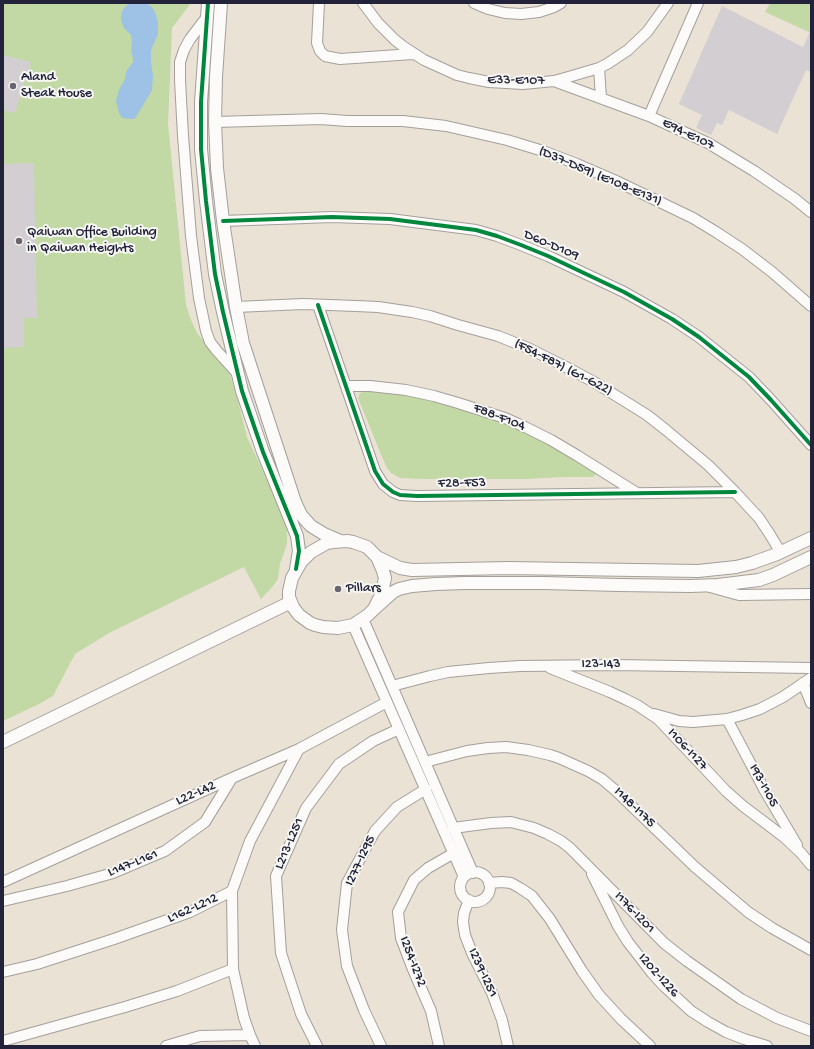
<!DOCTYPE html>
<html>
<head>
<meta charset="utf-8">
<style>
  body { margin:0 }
  #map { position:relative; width:814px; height:1049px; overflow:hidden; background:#eae2d5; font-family:"Gochi Hand",sans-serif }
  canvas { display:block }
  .frame { position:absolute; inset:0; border:4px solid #22223b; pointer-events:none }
</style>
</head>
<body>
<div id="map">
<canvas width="814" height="1049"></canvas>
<div class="frame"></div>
</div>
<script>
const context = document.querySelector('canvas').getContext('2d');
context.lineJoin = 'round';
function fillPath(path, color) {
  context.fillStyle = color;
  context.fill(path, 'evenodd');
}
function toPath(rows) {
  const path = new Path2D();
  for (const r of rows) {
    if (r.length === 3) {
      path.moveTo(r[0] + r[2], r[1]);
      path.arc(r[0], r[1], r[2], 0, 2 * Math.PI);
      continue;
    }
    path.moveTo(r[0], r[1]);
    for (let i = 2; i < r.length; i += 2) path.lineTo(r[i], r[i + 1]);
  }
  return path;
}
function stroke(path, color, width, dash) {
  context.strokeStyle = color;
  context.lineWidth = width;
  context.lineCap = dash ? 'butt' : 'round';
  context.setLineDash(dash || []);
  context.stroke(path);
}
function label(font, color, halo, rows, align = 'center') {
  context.font = font + ' "Gochi Hand",sans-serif';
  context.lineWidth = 4;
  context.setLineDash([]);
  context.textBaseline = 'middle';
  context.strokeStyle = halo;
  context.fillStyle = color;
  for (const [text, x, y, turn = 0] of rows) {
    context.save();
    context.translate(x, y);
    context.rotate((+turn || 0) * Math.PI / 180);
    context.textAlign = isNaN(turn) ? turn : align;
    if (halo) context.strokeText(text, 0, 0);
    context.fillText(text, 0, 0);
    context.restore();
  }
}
fillPath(toPath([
  [3,3,191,3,172,28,168,124,186,305,191,320,197,333,229,373,235,389,247,437,274,495,287,528,287,543,283,556,280,563,278,579,273,586,261,599,244,567,109,633,75,654,53,696,37,705,3,721],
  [770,3,811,3,811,33,765,12],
  [363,392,378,392,415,397,469,411,510,424,561,449,595,470,596,474,593,477,563,477,526,479,420,479,400,478,391,473,387,468,382,457,358,398,360,393]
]), '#c2d9a6');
fillPath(toPath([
  [130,3,145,3,151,6,155,12,158,22,158,34,151,50,151,62,153,76,152,90,136,117,134,119,130,119,122,118,119,113,116,101,119,90,125,79,126,72,133,62,133,58,131,50,132,43,131,35,124,28,121,21,121,17,122,11,125,7]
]), '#9ec2e5');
fillPath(toPath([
  [722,6,803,47,811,29,811,72,806,70,777,134,729,110,722,125,717,123,711,135,696,128,702,115,679,104],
  [3,55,31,62,15,113,3,110],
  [34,163,37,318,24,318,24,347,3,348,3,164]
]), '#d3ced1');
const minor = toPath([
  [319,3,317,43,320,51,325,56,340,59,413,54],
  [363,3,378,23,395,40,404,47,424,60,457,75,469,78,489,82,523,84,554,81,565,78,599,68,607,64,628,50,647,32,668,3],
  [474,3,488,9,505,13,521,14,539,12,554,7,561,3],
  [206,18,190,39,184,50,180,62,180,80,183,136,191,236,199,298,206,331,210,342,217,351,237,373],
  [599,68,601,98],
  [554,81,649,116,708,143,754,171,795,199,811,212],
  [649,116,698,3],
  [215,122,321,119,347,121,403,121,446,126,507,140,543,151,577,164,614,180,693,218,716,232,742,249,772,272,811,306],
  [223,221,332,217,390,219,476,230,497,236,521,245,548,256,624,292,672,319,699,337,749,377,771,400,811,445],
  [318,305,375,471,383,484,393,492,400,495,417,496,735,492],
  [236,307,303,304,356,306,378,307,412,312,430,316,458,325,498,336,528,348,566,367,594,382,647,415,666,430,708,465,735,492,759,518,769,533,781,553],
  [346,386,370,386,406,390,434,396,458,403,505,418,525,427,551,440,578,456,637,493],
  [710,587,739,595,811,594],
  [363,619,473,873],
  [353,625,464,877],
  [550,668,610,692,625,699,637,705,658,719,726,791,743,806,784,837,801,853,811,865],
  [803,683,811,703],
  [392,686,430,676,448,672,489,668,520,666,614,665,811,668],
  [654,714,679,721,693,722,727,719,742,715,760,709,783,697,811,678],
  [727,719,765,791,797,845],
  [425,762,467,751,488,748,506,747,528,750,550,755,559,758,588,771,602,779,615,790,695,867,748,912,772,928,811,950],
  [453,828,491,823,511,822,534,828,548,834,561,841,570,848,664,943,687,961,741,999,777,1018,811,1031],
  [475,887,15],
  [592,874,618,926,628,942,652,973,664,986,691,1011,708,1022,726,1032,744,1039,767,1046],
  [3,882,232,778,299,749,387,702],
  [489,883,502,882,511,883,520,888,532,896,550,919,582,971,599,995,621,1019,650,1046],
  [232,891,233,969,244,1018,250,1035,255,1046],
  [469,900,464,913,463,922,465,935,472,953,492,993,502,1020,508,1046],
  [3,901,67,886,113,873,165,851,205,822,232,778],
  [3,972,37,964,114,939,190,912,232,891,250,841,299,749],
  [3,1041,125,1007,177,991,233,969],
  [166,1046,200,1036,250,1035],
  [317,1046,301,1014,281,953,276,876,306,808,339,764,373,741,399,729],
  [381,1046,364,1010,347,966,342,930,347,883,375,831,397,807,426,789],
  [439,1046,431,1011,412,967,401,938,398,912,414,880,428,868,454,853]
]);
const tertiary = toPath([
  [208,3,201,102,201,149,206,201,215,274,223,312,242,391,263,452,297,536,299,551,296,569],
  [221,3,216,77,215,122,217,168,223,221,236,307,243,343,295,502,301,515,311,526,324,534,340,541],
  [347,541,353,542,367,547,377,557,383,571,385,578,382,593,374,609,368,615,353,625,338,628,323,627,315,625,310,623,299,615,293,607,289,597,289,591,292,578,301,562,311,552,327,543,333,542,347,541],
  [377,557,400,568,412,570,509,568,698,571,736,567,752,563,777,554,811,538],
  [374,609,393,592,399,589,412,586,436,584,465,583,544,583,619,585,690,586,718,585,759,580,773,575,811,557],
  [3,742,291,602]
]);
stroke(minor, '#a49f9b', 12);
stroke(tertiary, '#a49f9b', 14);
stroke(minor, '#fcfbf9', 10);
stroke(tertiary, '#fcfbf9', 12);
stroke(toPath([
  [208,3,201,102,201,149,206,201,215,274,223,312,242,391,263,452,297,536,299,551,296,569],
  [223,221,332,217,390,219,476,230,497,236,521,245,548,256,624,292,672,319,699,337,749,377,771,400,811,445],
  [318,305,375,471,383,484,393,492,400,495,417,496,735,492]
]), '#00873e', 4);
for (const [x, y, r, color] of [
  [13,86,4,"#686571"],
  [19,241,4,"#686571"],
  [338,589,4,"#686571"]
]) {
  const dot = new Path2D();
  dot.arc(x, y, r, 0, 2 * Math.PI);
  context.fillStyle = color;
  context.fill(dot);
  stroke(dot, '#f6f6f2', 1.5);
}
label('14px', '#22223b', '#f6f6f2', [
  ["Aland",21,78],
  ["Steak House",21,94],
  ["Qaiwan Office Building",27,233],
  ["in Qaiwan Heights",27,249],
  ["Pillars",346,589]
], 'left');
label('14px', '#22223b', '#f6f6f2', [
  ["E33-E107",516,81,1],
  ["E94-E107",688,135,26],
  ["(D37-D59) (E108-E131)",600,177,23],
  ["D60-D109",551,246,23],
  ["(F54-F87) (G1-G22)",563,368,27],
  ["F88-F104",499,418,21],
  ["F28-F53",462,484,-1],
  ["I23-I43",601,665],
  ["I106-I127",687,750,47],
  ["I93-I105",763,786,61],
  ["L22-L42",196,794,-24],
  ["I148-I175",634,808,44],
  ["L213-L251",290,844,-67],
  ["I277-I295",361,861,-65],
  ["L147-L161",133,864,-22],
  ["L162-L212",193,909,-24],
  ["I176-I201",634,913,46],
  ["I254-I272",412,962,69],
  ["I239-I251",482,973,65],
  ["I202-I226",658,976,48]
]);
</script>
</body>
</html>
